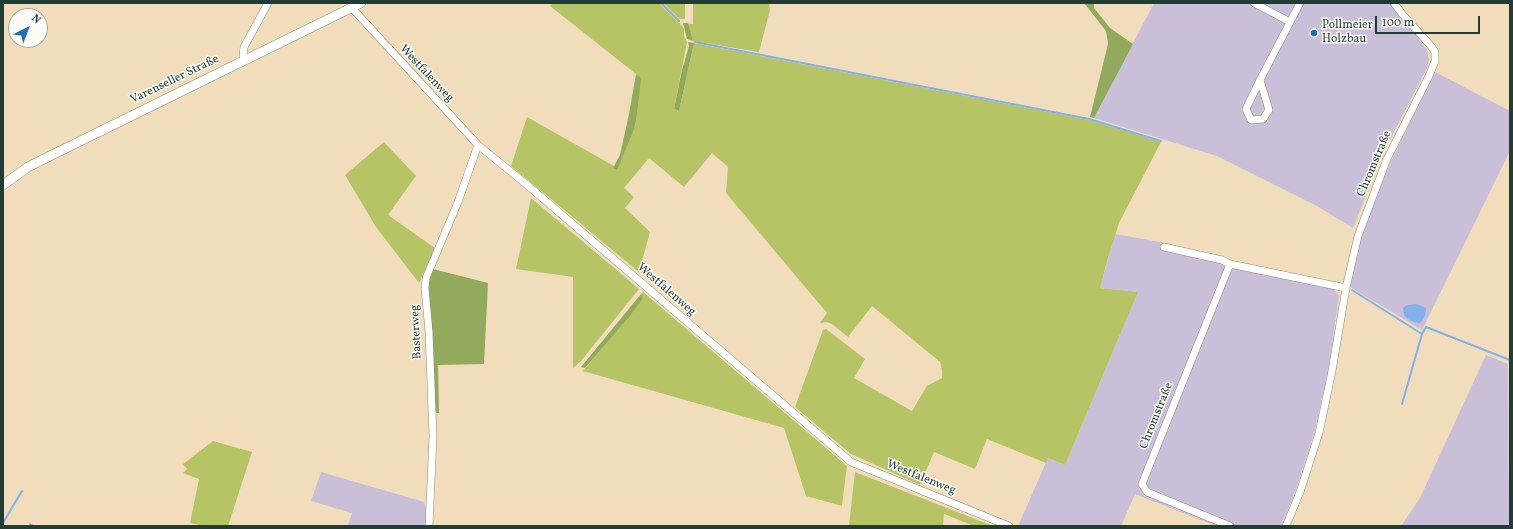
<!DOCTYPE html>
<html>
<head>
<meta charset="utf-8">
<style>
  body { margin:0 }
  #map { position:relative; width:1513px; height:529px; overflow:hidden; background:#f1ddbc; font-family:Vollkorn,serif }
  canvas { display:block }
  .frame { position:absolute; inset:0; border:4px solid #1f3d34; pointer-events:none }
  .north { position:absolute; left:8px; top:8px; width:40px; height:40px; box-sizing:border-box; background:#fdfcf7; border:1px solid #a4b0a9; border-radius:50%; rotate:42deg; font-size:11px; font-weight:700; line-height:16px; text-align:center; color:#1f3d34 }
  .north::after { content:''; display:block; margin:auto; width:14px; height:18px; background:#1f6fb2; clip-path:polygon(50% 0,100% 100%,50% 72%,0 100%) }
  .scale { position:absolute; left:1375px; top:16px; width:105px; height:18px; box-sizing:border-box; border:2px solid #1f3d34; border-top:0; padding-left:5px; font-size:12px; line-height:14px; white-space:nowrap; color:#1f3d34; -webkit-text-stroke:3px #fdfcf7; paint-order:stroke }
</style>
</head>
<body>
<div id="map">
<canvas width="1513" height="529"></canvas>
<div class="frame"></div>
<div class="north">N</div>
<div class="scale">100 m</div>
</div>
<script>
const context = document.querySelector('canvas').getContext('2d');
context.lineJoin = 'round';
function fillPath(path, color) {
  context.fillStyle = color;
  context.fill(path, 'evenodd');
}
function toPath(rows) {
  const path = new Path2D();
  for (const r of rows) {
    path.moveTo(r[0], r[1]);
    for (let i = 2; i < r.length; i += 2) path.lineTo(r[i], r[i + 1]);
  }
  return path;
}
function stroke(path, color, width, dash) {
  context.strokeStyle = color;
  context.lineWidth = width;
  context.lineCap = dash ? 'butt' : 'round';
  context.setLineDash(dash || []);
  context.stroke(path);
}
function label(font, color, halo, rows, align = 'center') {
  context.font = font + ' Vollkorn,serif';
  context.lineWidth = 3;
  context.setLineDash([]);
  context.textBaseline = 'middle';
  context.strokeStyle = halo;
  context.fillStyle = color;
  for (const [text, x, y, turn = 0] of rows) {
    context.save();
    context.translate(x, y);
    context.rotate((+turn || 0) * Math.PI / 180);
    context.textAlign = isNaN(turn) ? turn : align;
    if (halo) context.strokeText(text, 0, 0);
    context.fillText(text, 0, 0);
    context.restore();
  }
}
fillPath(toPath([
  [1154,3,1391,3,1427,50,1429,59,1427,68,1381,157,1353,228,1317,206,1217,156,1094,118],
  [1435,72,1510,111,1510,151,1422,330,1350,287,1361,238,1375,200,1391,161],
  [1115,234,1171,244,1170,251,1333,288,1339,296,1328,371,1315,430,1296,490,1281,526,1216,526,1135,494,1121,526,1023,526,1019,524,1048,458,1065,465,1138,292,1100,288],
  [1486,355,1508,364,1509,526,1401,526,1420,498],
  [321,472,424,502,427,511,426,526,353,526,348,525,352,513,311,501]
]), '#c9bfd8');
fillPath(toPath([
  [553,3,659,3,681,25,684,29,684,36,687,42,674,109,679,111,694,43,1089,120,1161,142,1119,223,1108,258,1100,288,1138,292,1065,465,1048,458,1046,463,987,439,975,469,934,452,920,485,851,454,795,407,823,330,826,329,865,359,854,378,912,411,927,386,942,378,942,370,940,362,872,306,848,337,832,324,826,322,820,323,827,313,726,193,728,167,712,153,684,187,649,158,624,188,634,197,625,208,650,232,639,272,511,166,527,117,614,166,614,168,617,170,641,78,550,6],
  [663,3,685,3,685,19,679,19],
  [693,3,769,3,770,10,759,52,693,41,688,24,693,24],
  [384,142,416,176,388,215,435,248,419,283,376,227,345,175],
  [531,198,639,289,581,361,573,368,573,277,516,269],
  [643,292,847,466,842,506,806,496,784,428,583,371,643,298,641,294],
  [213,441,252,452,228,526,205,526,190,523,199,479,183,473,187,469,183,464],
  [855,472,993,526,974,526,944,514,943,526,849,526]
]), '#b7c466');
fillPath(toPath([
  [1084,3,1094,3,1094,8,1110,28,1133,44,1094,118,1090,117,1108,44,1106,31],
  [683,23,688,23,693,41,687,39],
  [688,42,694,43,679,111,674,109,682,70,689,46],
  [636,74,641,78,637,113,634,129,617,170,613,168,620,155,629,114],
  [433,269,488,283,484,364,438,365,439,413,434,413,428,286],
  [641,294,643,298,629,317,585,368,581,367]
]), '#91aa5b');
fillPath(toPath([
  [1417,304,1426,308,1425,316,1421,322,1419,323,1410,321,1404,315,1403,308,1407,305]
]), '#82b1ed');
stroke(toPath([
  [661,3,679,21],
  [695,42,1089,119,1161,141],
  [1352,290,1422,334],
  [1402,404,1422,334,1426,327,1510,360],
  [3,523,22,491],
  [30,524,33,526]
]), '#82b1ed', 2);
const minor = toPath([
  [1254,3,1290,22],
  [352,8,478,145,526,184,851,462,1009,526],
  [245,59,243,56,244,47,268,3],
  [1260,80,1269,110,1263,119,1251,120,1246,109,1260,80,1300,3],
  [1164,247,1222,260,1230,264],
  [429,526,433,436,429,332,425,288,426,278,458,202,478,145],
  [1230,526,1147,492,1142,484,1230,264,1346,288],
  [1286,526,1300,492,1319,433,1332,371,1346,288,1358,236,1387,159,1429,76,1435,61,1435,52,1431,46,1403,15,1394,3]
]);
const major = toPath([
  [3,185,28,167,52,155,361,3]
]);
stroke(minor, '#888d78', 8);
stroke(major, '#888d78', 10);
stroke(minor, '#fff', 7);
stroke(major, '#fff', 9);
for (const [x, y, r, color] of [
  [1314,33,4,"#1f6fb2"]
]) {
  const dot = new Path2D();
  dot.arc(x, y, r, 0, 2 * Math.PI);
  context.fillStyle = color;
  context.fill(dot);
  stroke(dot, '#fdfcf7', 1.5);
}
label('12px', '#1f3d34', '#fdfcf7', [
  ["Pollmeier",1322,26],
  ["Holzbau",1322,40]
], 'left');
label('12px', '#1f3d34', '#fdfcf7', [
  ["Westfalenweg",426,74,47],
  ["Varenseller Straße",175,80,-26],
  ["Chromstraße",1375,164,-67],
  ["Westfalenweg",666,290,41],
  ["Basterweg",417,332,-93],
  ["Chromstraße",1157,416,-68],
  ["Westfalenweg",921,478,22]
]);
</script>
</body>
</html>
